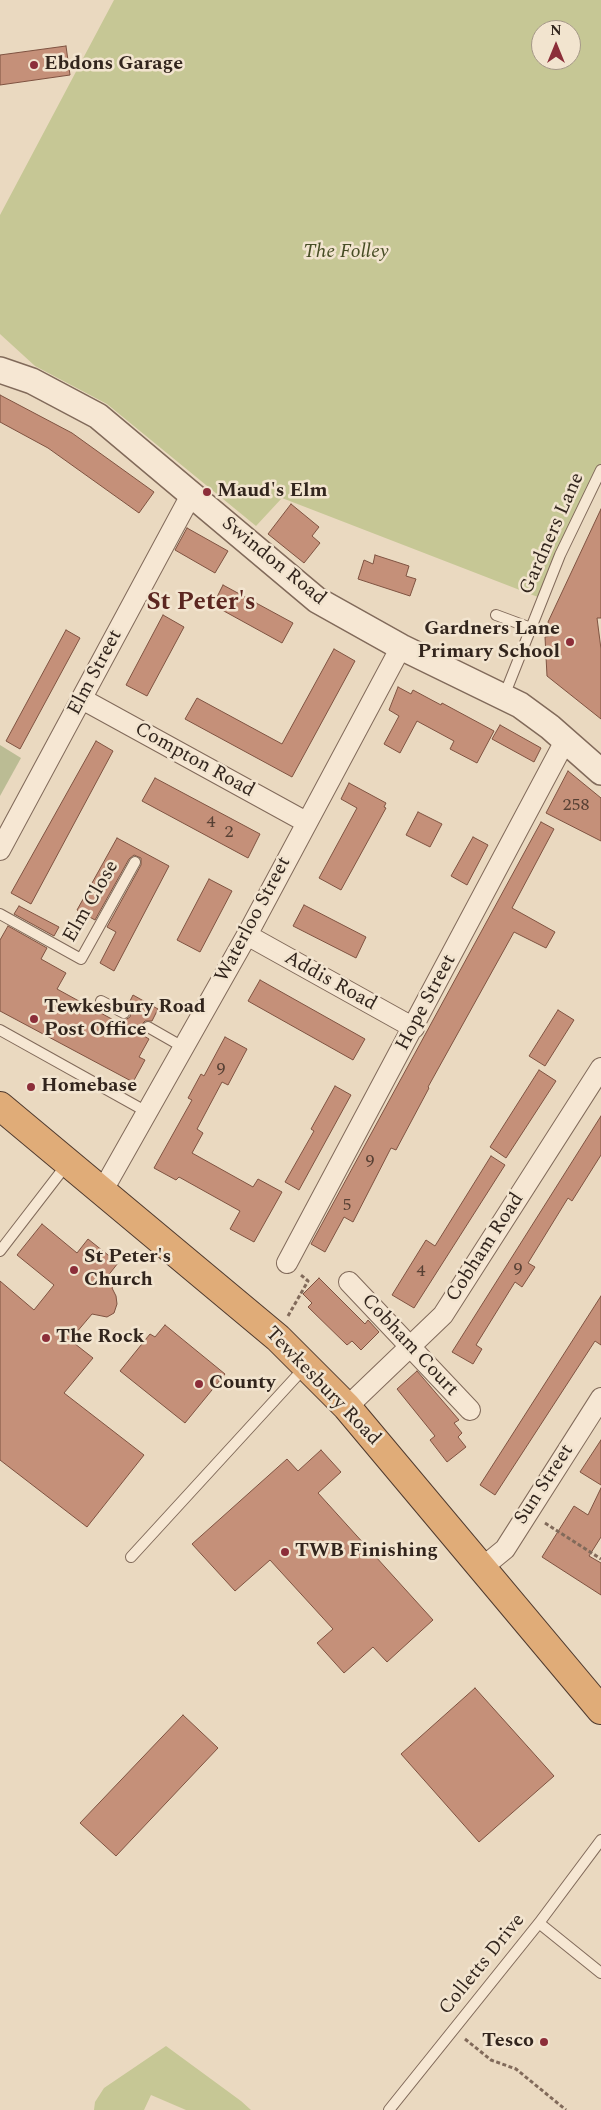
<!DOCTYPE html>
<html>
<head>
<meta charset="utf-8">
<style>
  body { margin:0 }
  #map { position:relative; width:601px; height:2110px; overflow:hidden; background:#ead9c0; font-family:Spectral,serif }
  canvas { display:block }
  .north { position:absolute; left:531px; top:20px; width:50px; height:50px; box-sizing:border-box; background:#f2e4cf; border:1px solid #a59888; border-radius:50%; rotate:0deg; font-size:14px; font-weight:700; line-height:20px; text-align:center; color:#32251d }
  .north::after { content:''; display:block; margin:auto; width:18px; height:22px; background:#8c2e39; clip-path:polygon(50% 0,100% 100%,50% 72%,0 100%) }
</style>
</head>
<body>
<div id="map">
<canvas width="601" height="2110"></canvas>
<div class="north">N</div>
</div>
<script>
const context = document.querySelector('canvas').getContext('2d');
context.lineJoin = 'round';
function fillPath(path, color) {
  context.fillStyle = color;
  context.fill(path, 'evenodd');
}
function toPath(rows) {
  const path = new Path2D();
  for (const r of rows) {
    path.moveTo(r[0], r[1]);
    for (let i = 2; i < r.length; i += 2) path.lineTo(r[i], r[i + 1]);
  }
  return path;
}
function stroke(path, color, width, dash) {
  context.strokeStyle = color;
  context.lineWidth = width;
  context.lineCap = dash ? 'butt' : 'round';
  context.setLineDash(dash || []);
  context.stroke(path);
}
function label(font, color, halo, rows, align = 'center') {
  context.font = font + ' Spectral,serif';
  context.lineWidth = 5;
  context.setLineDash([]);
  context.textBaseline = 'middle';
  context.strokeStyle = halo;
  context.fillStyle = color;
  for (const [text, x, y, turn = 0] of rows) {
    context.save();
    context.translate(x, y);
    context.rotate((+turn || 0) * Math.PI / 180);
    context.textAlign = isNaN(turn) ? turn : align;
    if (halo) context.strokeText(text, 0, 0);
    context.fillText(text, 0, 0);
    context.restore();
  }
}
fillPath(toPath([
  [114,0,601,0,601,470,543,599,282,498,256,526,107,404,35,366,0,334,0,215],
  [541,30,571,30,571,60,541,60],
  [166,2046,241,2101,251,2110,186,2110,151,2095,144,2110,94,2110,95,2102,104,2088]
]), '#c6c795');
fillPath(toPath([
  [0,745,21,758,0,796]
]), '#bbbc94');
const building = toPath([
  [66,46,70,75,0,85,0,55,66,46],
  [0,395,72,433,154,492,139,513,48,448,0,422,0,395],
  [291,504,319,527,312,536,320,543,304,563,268,534,291,504],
  [601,509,601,618,597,618,601,649,601,719,547,676,545,637,551,636,548,622,601,509],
  [187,528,228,551,215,573,175,550,187,528],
  [375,555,409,566,406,576,416,579,410,596,358,579,364,560,373,564,375,555],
  [223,585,293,623,282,643,213,605,223,585],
  [163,615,184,627,147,696,126,685,163,615],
  [66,630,80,638,20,749,6,741,66,630],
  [334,649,355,661,292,777,185,719,197,698,282,744,334,649],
  [398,687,411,694,413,690,441,705,442,703,494,731,477,763,450,749,454,741,417,721,400,753,384,744,399,716,389,710,398,687],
  [500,725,541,748,534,762,492,739,500,725],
  [96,741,113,751,31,904,11,893,96,741],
  [568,771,601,798,601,841,546,813,568,771],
  [155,778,260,834,248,858,142,801,155,778],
  [349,783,386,803,384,807,386,808,341,890,319,878,357,808,341,799,349,783],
  [418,812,442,824,430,847,406,835,418,812],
  [541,822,554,829,512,908,555,932,546,948,514,932,428,1087,429,1088,396,1150,391,1148,353,1222,344,1217,325,1252,311,1244,541,822],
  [473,837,488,845,467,885,451,876,473,837],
  [117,838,169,866,114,971,100,963,116,932,107,927,141,865,141,858,134,855,129,859,95,920,77,910,117,838],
  [209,879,232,891,200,952,177,940,209,879],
  [304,905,366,937,356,958,293,926,304,905],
  [19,906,59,927,54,936,14,914,19,906],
  [8,926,47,948,41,959,66,973,57,989,119,1023,121,1019,125,1020,130,1017,131,1012,127,1007,133,995,158,1009,152,1021,145,1021,142,1024,142,1030,145,1033,144,1036,149,1039,139,1057,145,1060,133,1082,0,1011,0,940,8,926],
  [260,980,365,1039,353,1060,248,1001,260,980],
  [558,1010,574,1020,545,1066,529,1056,558,1010],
  [225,1037,247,1049,228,1085,222,1082,197,1129,203,1133,192,1153,253,1187,258,1179,282,1192,254,1242,230,1229,240,1211,179,1177,176,1180,154,1168,192,1100,188,1098,201,1074,204,1076,225,1037],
  [539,1070,556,1081,506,1158,490,1147,539,1070],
  [335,1086,351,1095,299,1190,285,1182,314,1131,311,1129,335,1086],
  [601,1116,601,1155,572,1201,568,1198,528,1263,535,1267,522,1287,515,1282,476,1345,482,1349,473,1364,452,1352,601,1116],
  [491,1156,505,1165,414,1308,392,1295,426,1240,435,1246,491,1156],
  [42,1224,77,1253,88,1239,118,1263,107,1277,115,1283,112,1288,116,1296,117,1304,114,1313,107,1317,92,1314,70,1340,93,1358,64,1393,144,1455,87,1527,0,1460,0,1281,34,1310,54,1285,17,1255,42,1224],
  [319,1278,365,1324,368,1320,379,1332,361,1350,352,1341,347,1345,308,1307,312,1303,303,1294,319,1278],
  [601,1296,601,1345,595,1341,495,1495,480,1485,601,1296],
  [165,1325,225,1374,185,1423,120,1371,150,1334,155,1337,165,1325],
  [417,1371,459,1420,454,1423,462,1433,458,1437,466,1447,447,1462,430,1440,435,1436,397,1389,417,1371],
  [601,1440,601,1485,580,1472,601,1440],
  [321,1450,341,1472,318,1493,433,1620,387,1662,373,1647,344,1673,317,1643,333,1629,270,1560,235,1591,192,1544,287,1459,298,1471,321,1450],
  [601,1488,601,1537,589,1556,601,1563,601,1595,542,1557,574,1506,588,1515,601,1488],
  [475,1688,554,1776,479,1842,401,1754,475,1688],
  [183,1715,218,1748,116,1856,80,1823,183,1715]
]);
fillPath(building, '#c59079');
stroke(building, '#7f5341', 1);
const service = toPath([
  [496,615,531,628],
  [504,696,560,555,601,470],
  [0,914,81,959,135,862],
  [101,1001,124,1013],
  [148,1027,183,1047],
  [0,1030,147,1112],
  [0,1251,67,1164],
  [131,1557,306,1366],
  [539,1923,601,1973],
  [389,2110,539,1923,601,1840]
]);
const minor = toPath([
  [82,699,306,822],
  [0,850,191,495],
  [247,935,414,1028],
  [103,1190,247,935,401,647],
  [287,1263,565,741],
  [349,1282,470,1410],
  [347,1407,443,1315,601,1068],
  [483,1567,505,1549,601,1398]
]);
const tertiary = toPath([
  [0,370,32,381,98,416,317,600,401,647,520,705,550,727,601,772]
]);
const trunk = toPath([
  [0,1106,278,1338,347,1407,601,1710]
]);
stroke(service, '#816a5a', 12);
stroke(minor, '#816a5a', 22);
stroke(tertiary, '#816a5a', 28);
stroke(trunk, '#4f3a2e', 30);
stroke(toPath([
  [288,1316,308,1281,301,1275],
  [545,1523,601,1559],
  [465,2039,491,2060,516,2069,566,2110]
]), '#816a5a', 3, [4, 2.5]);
stroke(service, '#f6e7d3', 10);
stroke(minor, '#f6e7d3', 20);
stroke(tertiary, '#f6e7d3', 25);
stroke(trunk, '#e0ac78', 28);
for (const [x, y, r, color] of [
  [34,65,5,"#8c2e39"],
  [207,492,5,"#8c2e39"],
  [570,642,5,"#8c2e39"],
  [34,1019,5,"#8c2e39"],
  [31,1087,5,"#8c2e39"],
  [74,1270,5,"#8c2e39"],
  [46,1338,5,"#8c2e39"],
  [199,1384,5,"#8c2e39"],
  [285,1552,5,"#8c2e39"],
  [544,2042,5,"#8c2e39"]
]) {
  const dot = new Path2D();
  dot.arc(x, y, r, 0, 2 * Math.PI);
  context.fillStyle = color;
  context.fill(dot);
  stroke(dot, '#f2e4cf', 2);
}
label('18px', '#574034', null, [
  ["258",576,806],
  ["4",211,823],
  ["2",229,833],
  ["9",221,1070],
  ["9",370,1162],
  ["5",347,1206],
  ["9",518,1270],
  ["4",421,1272]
]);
label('bold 20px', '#32251d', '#f2e4cf', [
  ["Ebdons Garage",44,65],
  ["Maud's Elm",217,492],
  ["Gardners Lane",560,630,"right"],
  ["Primary School",560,653,"right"],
  ["Tewkesbury Road",44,1008],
  ["Post Office",44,1031],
  ["Homebase",41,1087],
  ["St Peter's",84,1258],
  ["Church",84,1281],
  ["The Rock",56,1338],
  ["County",209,1384],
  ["TWB Finishing",295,1552],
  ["Tesco",534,2042,"right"]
], 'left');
label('italic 20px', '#474d25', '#f2e4cf', [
  ["The Folley",346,253]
]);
label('20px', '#32251d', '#f2e4cf', [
  ["Gardners Lane",553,534,-66],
  ["Swindon Road",273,562,39],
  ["Elm Street",96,673,-62],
  ["Compton Road",194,761,29],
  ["Elm Close",92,902,-60],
  ["Waterloo Street",254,920,-62],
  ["Addis Road",330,982,29],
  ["Hope Street",427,1003,-62],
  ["Cobham Road",486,1248,-57],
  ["Cobham Court",409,1346,47],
  ["Tewkesbury Road",322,1387,46],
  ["Sun Street",545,1485,-57],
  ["Colletts Drive",483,1965,-51]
]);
label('bold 25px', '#5b2620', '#f2e4cf', [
  ["St Peter's",201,604]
]);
</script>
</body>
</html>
